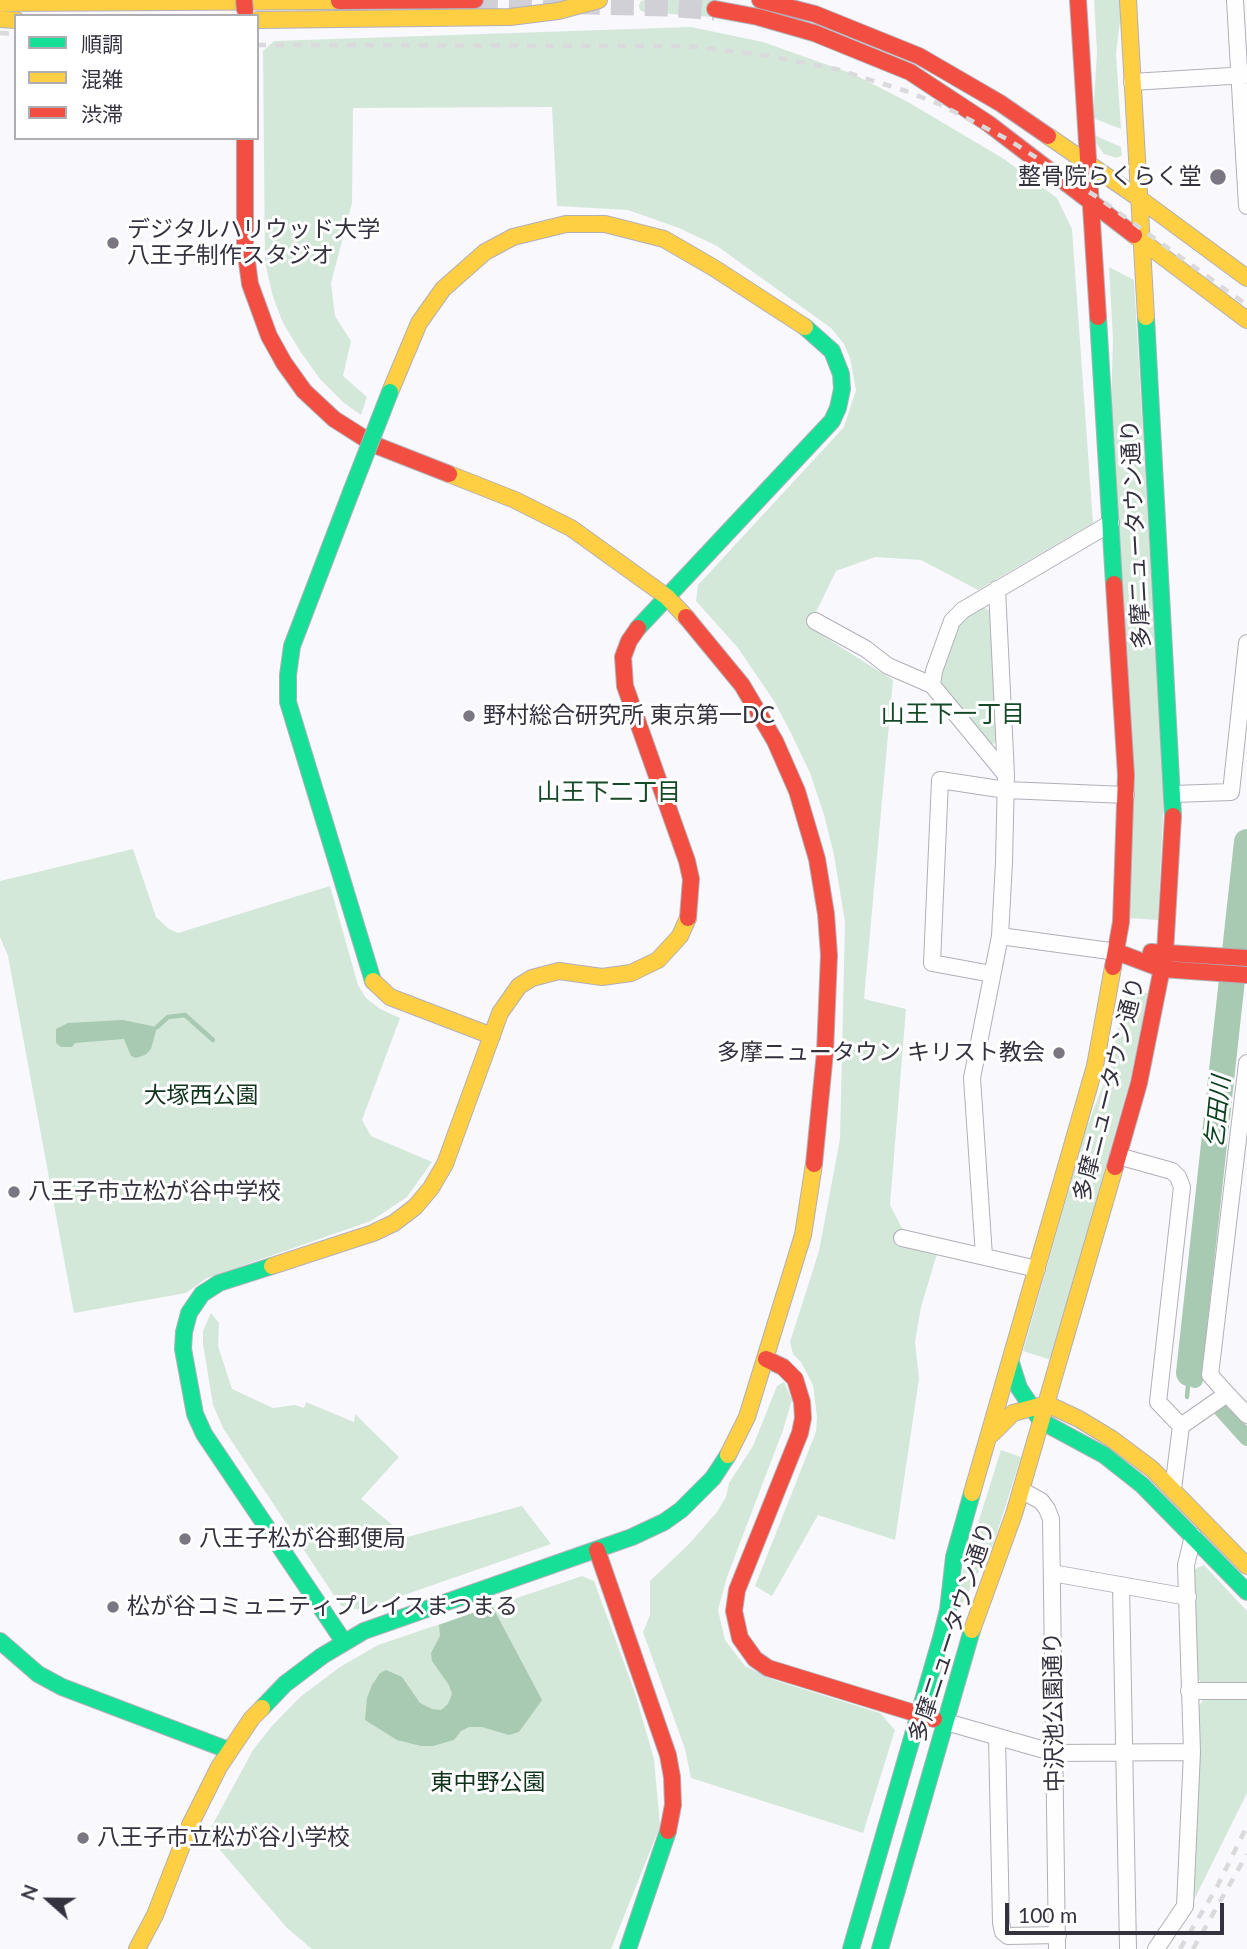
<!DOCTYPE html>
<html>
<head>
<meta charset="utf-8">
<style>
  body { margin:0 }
  #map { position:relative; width:1247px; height:1949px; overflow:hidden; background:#f9f8fd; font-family:Lato,"Noto Sans JP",sans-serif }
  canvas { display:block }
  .legend { position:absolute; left:14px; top:14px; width:245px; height:126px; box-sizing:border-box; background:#fff; border:2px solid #aeadb3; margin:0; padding:9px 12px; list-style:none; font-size:21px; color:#353240 }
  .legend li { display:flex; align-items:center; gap:14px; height:35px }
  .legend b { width:35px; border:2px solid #aeadb3 }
  .north { position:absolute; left:14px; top:1865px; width:70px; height:70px; -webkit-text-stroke:5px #fff; paint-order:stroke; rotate:291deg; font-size:19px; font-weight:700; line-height:28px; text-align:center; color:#353240 }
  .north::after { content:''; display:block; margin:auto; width:24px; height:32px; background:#353240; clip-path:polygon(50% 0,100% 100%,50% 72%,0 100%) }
  .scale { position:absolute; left:1005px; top:1903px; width:219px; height:32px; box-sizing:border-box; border:4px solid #353240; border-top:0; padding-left:9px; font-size:21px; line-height:24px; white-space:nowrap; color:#353240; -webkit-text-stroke:5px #fff; paint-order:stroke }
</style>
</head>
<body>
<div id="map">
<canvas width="1247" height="1949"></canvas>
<ul class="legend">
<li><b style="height:9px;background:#16e098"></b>順調</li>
<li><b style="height:9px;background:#ffcf43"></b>混雑</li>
<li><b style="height:9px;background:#f24e42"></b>渋滞</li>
</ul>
<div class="north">N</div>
<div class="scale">100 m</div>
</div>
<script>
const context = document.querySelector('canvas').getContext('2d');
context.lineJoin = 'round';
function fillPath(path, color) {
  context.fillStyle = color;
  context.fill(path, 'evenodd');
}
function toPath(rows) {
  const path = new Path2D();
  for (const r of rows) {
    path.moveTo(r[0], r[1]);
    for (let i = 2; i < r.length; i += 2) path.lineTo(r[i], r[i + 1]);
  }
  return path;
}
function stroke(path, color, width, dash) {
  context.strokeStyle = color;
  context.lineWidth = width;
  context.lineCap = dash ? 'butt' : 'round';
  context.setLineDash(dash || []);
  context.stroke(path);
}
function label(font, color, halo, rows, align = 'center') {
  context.font = font + ' Lato,"Noto Sans JP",sans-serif';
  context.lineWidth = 6;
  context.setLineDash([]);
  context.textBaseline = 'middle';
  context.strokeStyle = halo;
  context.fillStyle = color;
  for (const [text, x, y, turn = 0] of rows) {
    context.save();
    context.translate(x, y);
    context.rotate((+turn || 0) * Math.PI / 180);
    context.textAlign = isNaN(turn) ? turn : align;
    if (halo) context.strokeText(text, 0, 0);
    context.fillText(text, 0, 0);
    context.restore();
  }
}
fillPath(toPath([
  [646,0,716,0,713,17,644,12,640,10,639,5,641,1],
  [1094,0,1120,0,1121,13,1116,54,1121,129,1093,118,1097,52],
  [691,27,763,42,853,74,908,102,1004,159,1057,198,1072,229,1093,523,978,590,921,560,875,557,836,571,817,610,812,629,893,680,864,999,906,1009,890,1205,903,1230,939,1247,921,1307,915,1342,919,1379,895,1540,818,1515,772,1596,755,1586,816,1432,817,1417,813,1385,801,1362,793,1354,790,1342,819,1251,840,1139,845,922,834,855,824,815,810,773,790,731,774,701,738,648,696,601,698,585,844,427,856,390,850,358,844,344,831,328,717,246,679,228,628,210,557,206,552,107,353,108,352,203,331,283,335,316,351,341,343,376,367,397,361,415,344,403,320,379,300,351,283,323,273,297,265,262,263,51,274,41],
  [1094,135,1121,147,1122,155,1117,158,1104,154,1096,143],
  [1109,267,1134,280,1164,795,1158,920,1129,918,1111,407,1113,340],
  [982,606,991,612,997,742,989,746,942,687,941,675,958,625,966,614],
  [133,849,156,917,169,929,178,933,330,886,358,985,366,998,380,1009,400,1018,362,1120,371,1136,432,1162,407,1197,371,1221,207,1278,186,1293,74,1313,8,956,0,937,0,881],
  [1126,989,1148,993,1131,1077,1051,1360,1023,1351,1086,1129,1109,1070],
  [211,1313,219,1323,218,1346,232,1389,273,1408,295,1405,304,1408,306,1402,354,1422,355,1414,399,1457,361,1499,407,1537,522,1506,551,1544,361,1610,341,1606,223,1428,213,1405,203,1344,203,1331],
  [784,1382,792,1400,783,1430,727,1577,718,1610,725,1640,745,1666,774,1680,880,1713,895,1730,863,1833,691,1778,685,1749,643,1632,650,1615,650,1581,689,1544,717,1512,726,1497,729,1483,753,1446,777,1386],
  [1001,1450,1021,1457,994,1542,963,1603,958,1602,963,1571],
  [1204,1565,1247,1611,1247,1684,1204,1685,1197,1678,1193,1570],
  [582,1576,594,1581,635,1693,654,1759,660,1826,611,1949,312,1949,287,1928,207,1835,253,1750,272,1726,300,1697,340,1667,378,1645],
  [1204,1698,1247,1698,1247,1793,1192,1904,1197,1709]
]), '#d4e8da');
fillPath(toPath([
  [123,1020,157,1027,151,1049,145,1055,136,1058,131,1056,124,1039,75,1043,72,1047,61,1047,56,1043,56,1029,68,1023],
  [492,1606,542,1700,519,1732,509,1735,482,1727,469,1727,461,1731,454,1740,433,1746,421,1746,397,1740,365,1720,367,1698,372,1685,380,1673,386,1670,402,1677,420,1703,432,1709,441,1710,448,1704,452,1694,449,1685,432,1661,431,1653,440,1636,439,1625]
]), '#a8c9b2');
stroke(toPath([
  [157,1027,168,1017,185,1015,213,1040],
  [1187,1397,1189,1373]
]), '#a8c9b2', 4.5);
stroke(toPath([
  [1189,1373,1195,1380],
  [1220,1408,1247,1438]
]), '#a8c9b2', 16);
stroke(toPath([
  [1189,1373,1247,842]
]), '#a8c9b2', 26);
stroke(toPath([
  [475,0,668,5,715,9]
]), '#d2d0d7', 23, [23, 11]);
const street = toPath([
  [1235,0,1247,206],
  [1132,82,1247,75],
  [815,621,866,649,888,666,932,685],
  [1006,775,932,685,934,671,952,621,963,610,1111,523],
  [1173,794,1231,792,1247,643],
  [1000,936,1117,952],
  [992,974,932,963,940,780,1006,790,1126,795],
  [1118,1156,1172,1171,1178,1177,1182,1187,1158,1402,1181,1426],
  [902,1238,1037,1269],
  [984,1256,972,1078,1000,936,1004,862,1006,775,997,589],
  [1227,1394,1210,1375,1247,1063],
  [1173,1489,1181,1426,1227,1394,1247,1415],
  [1021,1490,1041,1501,1047,1509,1051,1519,1057,1949],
  [1052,1573,1188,1597],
  [1121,1585,1128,1949],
  [1189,1691,1247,1691],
  [946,1722,1055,1753,1192,1752],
  [997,1737,1001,1923,1003,1932,1008,1936,1058,1935],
  [1156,1949,1185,1906,1192,1752,1186,1565,1193,1536]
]);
const fast = toPath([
  [1098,317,1114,584],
  [1146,317,1173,816],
  [351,492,292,646,288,675,288,702,373,981],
  [638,628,832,421,838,408,842,389,841,374,832,351,805,327],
  [272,1266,219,1283,202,1294,189,1313,184,1332,183,1349,195,1414,204,1434,344,1642],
  [1011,1363,1019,1388,1041,1421,1104,1455,1142,1485,1247,1592],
  [0,1641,38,1674,62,1687,228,1750],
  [262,1708,285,1684,322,1656,364,1631,632,1537,664,1522,681,1510,713,1478,728,1455],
  [628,1949,668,1831],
  [851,1949,941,1638,948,1610,954,1557,972,1493],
  [880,1949,972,1630]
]);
const slow = toPath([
  [1128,0,1146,317],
  [0,3,339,1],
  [0,19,16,20],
  [257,20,510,17,558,11,599,0],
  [1048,136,1140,199,1247,278],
  [1134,235,1247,320],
  [390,392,419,323,443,289,485,252,513,237,566,224,605,224,664,239,714,268,805,327],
  [449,474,515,500,571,528,667,597,686,617],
  [373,981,390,997,492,1036],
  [272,1266,373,1233,394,1223,415,1207,431,1188,445,1164,500,1013,519,986,532,978,559,971,602,977,631,973,658,960,680,936,688,918],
  [992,1434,1013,1413,1047,1404,1079,1419,1112,1439,1152,1469,1247,1566],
  [728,1455,747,1417,803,1235,814,1164],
  [972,1493,1095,1066,1113,967],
  [972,1630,1014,1514,1115,1167],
  [137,1949,155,1915,190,1825,219,1767,252,1718,262,1708]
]);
const jam = toPath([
  [760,0,815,14,919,56,1000,103,1048,136],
  [1078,0,1098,317],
  [339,1,475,0],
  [715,9,758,17,814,33,910,72,989,124,1134,235],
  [245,138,245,247,250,284,269,336,284,363,304,391,334,419,375,445,449,474],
  [686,617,742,685,775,741,797,791,817,859,826,914,829,955,825,1052,814,1164],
  [638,628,629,641,623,657,625,686,687,861,691,879,688,918],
  [1117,952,1162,969,1247,975],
  [1151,952,1247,958],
  [1113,967,1121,922,1126,775,1114,584],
  [1115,1167,1139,1083,1165,953,1173,816],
  [766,1359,783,1367,795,1379,802,1402,803,1418,800,1433,737,1590,734,1611,740,1638,755,1659,768,1668,934,1719],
  [597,1550,668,1755,672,1777,673,1805,668,1831]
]);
stroke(street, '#b2afb8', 18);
stroke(fast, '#b2afb8', 18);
stroke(slow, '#b2afb8', 18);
stroke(jam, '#b2afb8', 18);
stroke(street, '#fefeff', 16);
stroke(fast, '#16e098', 16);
stroke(slow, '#ffcf43', 16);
stroke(jam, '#f24e42', 16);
stroke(toPath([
  [0,33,16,34],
  [257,45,687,46,764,55,836,69,906,91,939,104,1009,140,1100,199,1247,305],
  [1180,1949,1217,1887,1247,1826],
  [1193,1949,1247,1854]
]), '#dadadc', 4.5, [9, 9]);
const fastBridge = toPath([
  [351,492,390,392]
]);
const jamBridge = toPath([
  [244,0,245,11]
]);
stroke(fastBridge, '#b2afb8', 18, []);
stroke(jamBridge, '#b2afb8', 18, []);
stroke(fastBridge, '#16e098', 16);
stroke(jamBridge, '#f24e42', 16);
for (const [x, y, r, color] of [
  [1218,177,9,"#7a7782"],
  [113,243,7,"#7a7782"],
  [469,716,7,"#7a7782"],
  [1059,1053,7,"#7a7782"],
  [14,1192,7,"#7a7782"],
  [185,1539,7,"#7a7782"],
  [113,1607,7,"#7a7782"],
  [83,1838,7,"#7a7782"]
]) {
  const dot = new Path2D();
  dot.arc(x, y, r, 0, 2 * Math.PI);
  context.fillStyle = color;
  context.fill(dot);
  stroke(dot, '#fff', 2.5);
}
label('23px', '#353240', '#fff', [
  ["整骨院らくらく堂",1202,177,"right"],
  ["デジタルハリウッド大学",127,230],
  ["八王子制作スタジオ",127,256],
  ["野村総合研究所 東京第一DC",483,716],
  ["多摩ニュータウン キリスト教会",1045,1053,"right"],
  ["八王子市立松が谷中学校",28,1192],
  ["八王子松が谷郵便局",199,1539],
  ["松が谷コミュニティプレイスまつまる",127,1607],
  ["八王子市立松が谷小学校",97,1838]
], 'left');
label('23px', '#353240', '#fff', [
  ["多摩ニュータウン通り",1136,534,-93],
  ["多摩ニュータウン通り",1109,1089,-76],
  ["多摩ニュータウン通り",952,1632,-72],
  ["中沢池公園通り",1054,1712,-91]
]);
label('23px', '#0f331b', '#fff', [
  ["大塚西公園",201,1096],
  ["東中野公園",488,1783]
]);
label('24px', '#154928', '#fff', [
  ["山王下一丁目",953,714],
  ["山王下二丁目",609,792]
]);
label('italic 24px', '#0c4322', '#fff', [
  ["乞田川",1218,1112,-84]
]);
</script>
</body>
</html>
